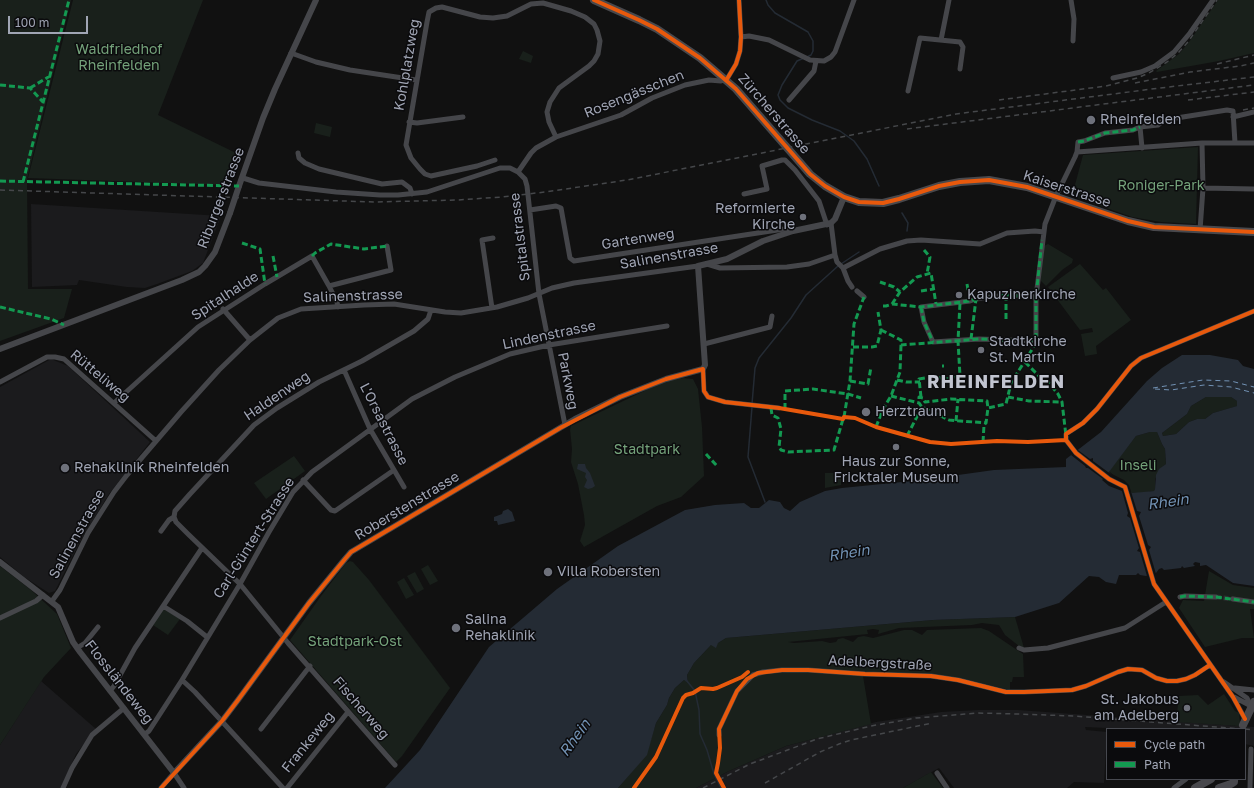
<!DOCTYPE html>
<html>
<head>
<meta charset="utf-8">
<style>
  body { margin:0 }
  #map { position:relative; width:1254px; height:788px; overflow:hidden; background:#111; font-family:"Golos Text",sans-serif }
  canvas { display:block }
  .legend { position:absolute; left:1106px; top:728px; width:140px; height:52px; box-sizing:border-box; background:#0b0b0d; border:1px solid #474950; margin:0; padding:5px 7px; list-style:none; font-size:12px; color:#a0a5b4 }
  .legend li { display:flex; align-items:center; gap:8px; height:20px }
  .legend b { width:20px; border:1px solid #474950 }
  .scale { position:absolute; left:8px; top:16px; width:80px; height:18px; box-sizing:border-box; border:2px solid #a0a5b4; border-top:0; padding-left:5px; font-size:12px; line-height:14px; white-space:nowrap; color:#a0a5b4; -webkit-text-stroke:3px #0b0b0d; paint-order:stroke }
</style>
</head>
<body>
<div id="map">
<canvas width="1254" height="788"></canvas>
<ul class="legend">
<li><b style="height:5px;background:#e8590c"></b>Cycle path</li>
<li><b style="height:5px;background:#139951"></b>Path</li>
</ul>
<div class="scale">100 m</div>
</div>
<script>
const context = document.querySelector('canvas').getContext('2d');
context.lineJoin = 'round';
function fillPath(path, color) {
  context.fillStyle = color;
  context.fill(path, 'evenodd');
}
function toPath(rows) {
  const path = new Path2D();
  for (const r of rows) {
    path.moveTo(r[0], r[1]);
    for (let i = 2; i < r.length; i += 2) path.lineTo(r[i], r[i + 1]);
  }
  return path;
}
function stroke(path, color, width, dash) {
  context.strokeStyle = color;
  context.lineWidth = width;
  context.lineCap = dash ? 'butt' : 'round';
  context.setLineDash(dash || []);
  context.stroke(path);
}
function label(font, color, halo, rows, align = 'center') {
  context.font = font + ' "Golos Text",sans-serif';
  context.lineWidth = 3;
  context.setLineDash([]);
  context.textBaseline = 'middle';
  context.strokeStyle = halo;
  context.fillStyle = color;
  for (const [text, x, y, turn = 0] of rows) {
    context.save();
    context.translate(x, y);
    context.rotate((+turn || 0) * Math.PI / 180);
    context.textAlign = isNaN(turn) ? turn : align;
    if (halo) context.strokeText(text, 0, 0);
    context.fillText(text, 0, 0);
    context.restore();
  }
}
fillPath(toPath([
  [31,204,221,216,203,263,192,271,157,284,145,288,127,287,79,280,77,285,32,287],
  [51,359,68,366,150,442,109,494,81,540,55,591,49,593,24,577,0,557,0,387],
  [41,681,96,729,76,754,61,788,0,788,0,745],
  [978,710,1018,710,1254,727,1254,746,1245,744,1245,729,1128,729,1085,727,1086,730,1107,732,1104,783,1074,782,1067,788,954,788,939,768,903,788,726,788,726,787,723,788,696,788,729,771,786,746,876,722,941,712]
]), '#1b1b1d');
fillPath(toPath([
  [0,0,71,0,27,179,28,289,72,289,64,318,0,341],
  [73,0,203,0,158,115,238,154,225,185,28,178],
  [1218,0,1254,0,1254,53,1219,61,1157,72,1156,71,1179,54,1189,42],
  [523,51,533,56,531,63,519,59],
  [316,123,332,127,330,137,314,133],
  [1198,147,1196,224,1161,222,1132,217,1072,196,1083,155],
  [1048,244,1073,259,1072,263,1062,270,1046,286,1041,281,1041,275,1044,246],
  [1080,264,1103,290,1106,288,1131,320,1096,346,1097,354,1085,356,1081,334,1093,332,1092,328,1080,330,1048,287],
  [683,378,693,379,698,389,702,427,704,476,681,497,657,506,584,547,580,541,585,525,584,515,578,484,571,462,572,449,570,429,571,426,663,382],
  [1206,397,1231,397,1237,401,1238,406,1213,413,1205,419,1197,419,1189,422,1176,434,1163,436,1162,433,1187,414,1191,406],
  [1150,432,1157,432,1162,444,1165,449,1166,464,1160,469,1155,479,1155,489,1154,491,1132,494,1109,471,1136,436],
  [294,456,305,471,266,499,254,483],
  [825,473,841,473,841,485,825,488],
  [350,561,353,562,369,580,450,688,402,756,396,762,290,640,321,596,346,563],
  [428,565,438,581,430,585,421,569],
  [0,566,31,590,57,614,71,648,44,677,0,745],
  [1209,571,1233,585,1254,588,1254,609,1250,609,1254,638,1242,638,1205,647,1179,608,1183,600,1204,601],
  [415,572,424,589,417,593,407,576],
  [404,578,414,595,406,599,397,582],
  [163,610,165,610,180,619,168,635,153,625,161,611],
  [1015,617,1024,648,1019,646,1005,635,999,625,982,623,972,625,899,628,878,634,879,630,873,629,867,630,868,634,788,642,794,643,822,641,830,643,836,642,838,639,843,638,853,642,858,637,864,636,873,638,904,630,912,630,922,635,927,630,981,628,989,631,1023,654,1024,677,1013,677,1012,682,1010,682,1010,690,955,677,796,668,761,674,800,671,863,676,871,724,786,746,729,771,696,788,618,788,646,755,656,723,667,705,669,698,675,688,684,680,688,682,687,675,694,663,711,645,718,643,726,638,933,620],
  [1224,694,1235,711,1239,713,1240,722,1239,726,1176,722,1179,696,1198,695,1208,705],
  [931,772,943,788,903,788]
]), '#19201b');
fillPath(toPath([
  [1182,355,1210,355,1238,360,1243,366,1254,369,1254,586,1233,583,1206,565,1200,566,1200,563,1195,562,1193,564,1195,566,1184,568,1182,566,1181,568,1164,570,1162,568,1159,569,1156,573,1146,576,1140,575,1138,573,1136,575,1119,575,1116,584,1106,582,1099,577,1089,576,1059,603,1015,617,933,620,726,638,718,643,716,648,711,645,694,663,687,675,688,683,684,680,675,688,669,698,667,705,656,723,647,755,618,788,385,788,420,750,489,647,557,589,618,546,685,510,715,505,744,503,751,508,759,508,769,500,780,502,784,508,790,511,800,502,825,491,842,488,922,480,994,470,1066,467,1066,459,1101,432,1147,381,1162,368],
  [1206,397,1231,397,1237,401,1237,406,1213,413,1205,419,1197,419,1189,422,1176,434,1163,436,1162,433,1187,414,1191,406],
  [1150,432,1157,432,1162,444,1165,449,1166,464,1159,469,1156,475,1155,489,1154,491,1132,493,1109,472,1136,436],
  [578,464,585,464,586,468,590,473,595,486,592,488,588,489,584,487,587,480,585,477,586,473,577,469],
  [508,509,512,512,515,521,498,525,497,521,494,521,494,517,502,514,503,511]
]), '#242b34');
fillPath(toPath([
  [1078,450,1090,459,1093,458,1093,461,1108,472,1124,480,1129,485,1137,511,1141,512,1139,516,1148,545,1151,547,1149,550,1156,574,1147,576,1140,552,1137,551,1139,548,1130,518,1127,516,1128,513,1122,491,1109,486,1102,480,1103,479,1088,468,1086,468,1085,466,1071,455]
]), '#111');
stroke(toPath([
  [766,0,768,5,775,13,808,32,813,41,813,51,811,55,807,57],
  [804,58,797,61,782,85,778,95,780,100,788,108,812,120,840,131,854,141,867,159,879,186],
  [902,213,908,223,907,231],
  [841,264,859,252],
  [752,404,755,368,759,358,791,318,806,295,838,266],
  [752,407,748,457,765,502],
  [687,681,695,691,699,710,700,734,707,750,714,774,721,788]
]), '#242b34', 1.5);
stroke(toPath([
  [1153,388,1203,380,1231,381,1254,387],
  [1155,389,1171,390,1204,385,1231,387,1254,393]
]), '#7292b4', 1, [5, 4]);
stroke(toPath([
  [1216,597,1233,599]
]), '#2e2f32', 5, [5, 2.5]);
stroke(toPath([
  [1071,0,1074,19,1073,41],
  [741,37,749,36,769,40,810,60,824,61,831,57,835,52,854,0],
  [941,40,949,0],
  [291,53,316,62,350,70,416,80],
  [1113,78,1141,72,1155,66,1174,52,1190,33,1213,0],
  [908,91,920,38,960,42,963,47,960,69],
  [789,100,814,71,816,61],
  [1233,117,1254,112],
  [409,122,417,123,463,117],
  [1140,127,1142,148],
  [1077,152,1202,143,1254,143],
  [298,153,299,158,305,163,319,169,382,184,402,182,410,188,412,194],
  [495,160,477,166,431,176,425,174,420,169,411,158,406,145,427,22,429,12,436,8,442,7,480,17,493,18,507,16,531,4,543,3,571,11,585,17,594,24,597,30,600,41,598,54,594,61,589,66,559,88,550,102,547,112,549,122,556,137],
  [518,172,531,153,536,148,556,137,621,115,652,98,685,85,709,80,721,81,727,79,736,64,740,51,741,37,739,0],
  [243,178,259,183,285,186,336,192,380,195,398,195,427,192,500,168,510,168,518,172,525,179,527,186,539,294,565,425],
  [1203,188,1254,189],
  [744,194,767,189,762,166,782,160,785,160,795,170,819,201,827,225],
  [530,210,556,206,561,208,570,258,574,261,784,229,792,231],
  [831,223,835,255,837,262,843,268,848,281,852,287],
  [1200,230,1203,188,1202,143],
  [707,264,720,268,787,267,809,264,835,255],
  [843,268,880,249,907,241,921,240,980,244,1007,233,1035,231,1044,232],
  [329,286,391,270,387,246],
  [857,291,864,297],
  [1036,297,1006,295,976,299,970,301,921,307,924,322,933,342,979,339,1036,341,1036,297,1045,224,1056,196,1075,157,1077,152,1078,142,1084,141,1105,133,1133,130,1140,127,1158,125,1164,120,1227,110,1233,111,1235,143],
  [492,308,482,240,493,238],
  [223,309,250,340],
  [704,344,770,327,772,316],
  [703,369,704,391,708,397,725,402,779,408],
  [344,370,370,429,404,487],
  [0,382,47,357,55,357,64,359,156,441],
  [114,403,198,327,265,284,312,256,329,286,337,302,338,307],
  [303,480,331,510,335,511,394,470],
  [174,517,176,522,188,534,240,584,288,643,395,765],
  [161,531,169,520,174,517,175,511,190,494,254,425,277,408,319,382,362,361,414,331,428,319,431,310],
  [1180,597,1185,596,1216,597],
  [1233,599,1254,602],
  [52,601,60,590,88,533,114,492,127,475,181,412,219,370,250,340,278,318,301,309,364,305,394,304,445,312,461,313,497,307,528,298,552,288,574,283,698,266],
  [163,606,187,621,207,637],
  [0,618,36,601,43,595],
  [77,648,85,643,98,627],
  [1019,648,1024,650,1048,648,1125,628,1166,602],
  [182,680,195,692,283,788],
  [1224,682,1247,698,1251,706],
  [1235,688,1254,690],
  [110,691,114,686,135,648,202,548],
  [1234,697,1251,706],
  [1245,719,1233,697,1154,584,1125,487,1109,479,1076,453,1066,440,1066,434,1083,423,1097,409,1131,366,1141,358,1254,311],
  [261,729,310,666],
  [145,734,149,731,182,680,240,584,269,532,293,492,312,472,412,399,455,377,510,354,549,345,667,326],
  [719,735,719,729,737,691,753,675,763,672,782,670,808,670,865,674,931,676,958,680,1006,692,1024,692,1072,690,1086,686,1118,672,1128,669,1142,670,1156,678,1167,681,1177,681,1186,679,1195,675,1210,665],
  [937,773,947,788],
  [63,788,72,768,92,735,124,708],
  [161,788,174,773,184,788],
  [287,788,348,712],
  [1174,788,1186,779],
  [1250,788,1251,749]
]), '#45464a', 5);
stroke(toPath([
  [239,186,263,118,275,89,316,0],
  [0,349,182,280,199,272,205,266,215,252,230,213],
  [0,562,58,607,73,642,80,652,174,773,222,721,238,700,309,603,345,559,351,552,575,419,620,397,666,379,703,369,705,365,698,266,727,259,763,241,793,231,831,223,835,219,844,197]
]), '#45464a', 6);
stroke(toPath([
  [594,0,639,20,657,29,700,58,736,89,810,174,825,186,844,197,859,202,883,203,899,199,939,186,960,182,989,180,1027,187,1128,221,1154,227,1254,232],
  [1243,725,1254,702],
  [1195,788,1211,779],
  [1219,788,1231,784,1234,782,1234,779]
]), '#48484c', 8);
stroke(toPath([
  [1217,64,1254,55],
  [1135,83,1190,72,1240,66,1254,63],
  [999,100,1106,86,1137,78,1149,73,1167,62,1178,53,1188,42,1217,0],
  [1188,100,1254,92],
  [1243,110,1254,108],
  [907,129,1254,85],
  [0,190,375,202,457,200,502,197,545,192,627,180,956,114,1160,88,1254,77],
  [1245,729,1254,730],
  [765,783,820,752,839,744,851,740,932,723],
  [703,788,750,764,817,739,871,726,916,718,978,713,1017,714,1074,716,1242,729]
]), '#45474a', 1.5, [5, 4]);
stroke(toPath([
  [230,213,239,186]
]), '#45464a', 6);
stroke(toPath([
  [0,85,30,88,43,102],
  [30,88,50,76],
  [1078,142,1084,141,1105,133,1133,130,1140,127],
  [0,181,239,186],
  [23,182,69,0],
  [242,243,260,249,265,284],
  [924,250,930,257,927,274],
  [273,256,277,277],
  [312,256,315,253,331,244,364,249,387,246],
  [880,282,894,287,900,292],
  [967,284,970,301],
  [921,291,934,289],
  [892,304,900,292,917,277,931,273,936,304],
  [883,306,886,306,892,304,921,307,970,301,976,299,1006,295,1036,297],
  [0,307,51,319,64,325],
  [921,307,924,322,933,342],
  [1006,319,1006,295],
  [881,330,901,340,901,345,979,339,1036,341],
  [971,339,976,299],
  [853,347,872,347,877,346,881,330,878,312],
  [1025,362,1039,376,1049,383,1058,394,1062,402,1066,436],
  [942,366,944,366],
  [960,376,969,376],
  [897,380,906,382,920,382],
  [850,381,868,384,871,367],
  [891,396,919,403,922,407,949,420,986,423],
  [921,397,919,379,932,377,948,379,960,376,958,341,960,303],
  [1008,397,1029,401,1062,402],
  [919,399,919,397,923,398,925,402,951,399,987,401,988,408],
  [771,408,772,415,778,418,781,429,779,447,781,450,788,452,834,450,843,419],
  [785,409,785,391,813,389,848,394,861,398],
  [844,417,850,381,854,324,864,297],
  [956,421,958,399],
  [876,427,883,409,891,396,900,372,901,345],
  [907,436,922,407],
  [983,442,984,425,986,423,988,408,1006,404,1011,383,1033,348,1036,341,1036,297,1042,240],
  [706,454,717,466],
  [1180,597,1185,596,1216,597,1254,602]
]), '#139951', 3, [6, 3]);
stroke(toPath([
  [594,0,639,20,657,29,700,58,736,89,810,174,825,186,844,197,859,202,883,203,899,199,939,186,960,182,989,180,1027,187,1128,221,1154,227,1254,232],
  [727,79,736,64,740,51,741,37,739,0],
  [1066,440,1076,453,1109,479,1125,487,1154,584,1233,697,1245,719],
  [1066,440,1066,434,1083,423,1097,409,1131,366,1141,358,1254,311],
  [161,788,222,721,238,700,309,603,345,559,351,552,560,428,620,397,666,379,703,369,704,391,708,397,725,402,779,408,843,419,844,417,855,418,876,427,930,442,951,444,997,441,1028,442,1066,440],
  [634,788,656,757,683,698,686,695,693,693,701,688,713,689,717,688,742,677,748,672],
  [724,788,716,773,718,763,720,748,719,729,737,691,747,679,758,673,782,670,808,670,865,674,931,676,958,680,1006,692,1024,692,1072,690,1086,686,1118,672,1128,669,1142,670,1156,678,1167,681,1177,681,1186,679,1195,675,1210,665]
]), '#e8590c', 4);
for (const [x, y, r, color] of [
  [1091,120,5,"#6e717b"],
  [803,217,4,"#6e717b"],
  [959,295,4,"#6e717b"],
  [981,350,4,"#6e717b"],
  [866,412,5,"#6e717b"],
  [896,447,4,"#6e717b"],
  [65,468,5,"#6e717b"],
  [548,572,5,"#6e717b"],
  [456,628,5,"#6e717b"],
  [1187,708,4,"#6e717b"]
]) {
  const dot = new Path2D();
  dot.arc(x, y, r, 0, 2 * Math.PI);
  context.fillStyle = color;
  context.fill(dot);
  stroke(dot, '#0b0b0d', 1.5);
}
label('14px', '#74a27a', '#0b0b0d', [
  ["Waldfriedhof",119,50],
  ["Rheinfelden",119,66],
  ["Roniger-Park",1161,186],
  ["Stadtpark",647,450],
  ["Inseli",1138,466],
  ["Stadtpark-Ost",355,642]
]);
label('14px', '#a0a5b4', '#0b0b0d', [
  ["Kohlplatzweg",407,65,-80],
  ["Rosengässchen",634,94,-22],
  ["Zürcherstrasse",774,114,49],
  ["Kaiserstrasse",1067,189,18],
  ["Riburgerstrasse",221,198,-69],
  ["Spitalstrasse",520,237,-97],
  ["Gartenweg",638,239,-9],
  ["Salinenstrasse",669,256,-10],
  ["Spitalhalde",225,296,-33],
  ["Salinenstrasse",353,296,-2],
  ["Lindenstrasse",549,335,-12],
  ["Rütteliweg",100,376,40],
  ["Parkweg",568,381,79],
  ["Haldenweg",277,396,-34],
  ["L'Orsastrasse",384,424,63],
  ["Roberstenstrasse",407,506,-31],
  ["Salinenstrasse",77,534,-61],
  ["Carl-Güntert-Strasse",254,538,-58],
  ["Adelbergstraße",880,663,3],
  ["Flossländeweg",119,682,52],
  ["Fischerweg",361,708,49],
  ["Frankeweg",308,742,-51]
]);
label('14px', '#a0a5b4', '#0b0b0d', [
  ["Rheinfelden",1100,120],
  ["Reformierte",795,209,"right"],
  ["Kirche",795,225,"right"],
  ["Kapuzinerkirche",967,295],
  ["Stadtkirche",989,342],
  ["St. Martin",989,358],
  ["Herztraum",875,412],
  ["Haus zur Sonne,",896,462,"center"],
  ["Fricktaler Museum",896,478,"center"],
  ["Rehaklinik Rheinfelden",74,468],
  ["Villa Robersten",557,572],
  ["Salina",465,620],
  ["Rehaklinik",465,636],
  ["St. Jakobus",1179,700,"right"],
  ["am Adelberg",1179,716,"right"]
], 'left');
label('italic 15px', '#7292b4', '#0b0b0d', [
  ["Rhein",1168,502,-8],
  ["Rhein",849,553,-9],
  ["Rhein",575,738,-54]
]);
context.letterSpacing = '1px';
label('bold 18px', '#c1c4d0', '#0b0b0d', [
  ["RHEINFELDEN",996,382]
]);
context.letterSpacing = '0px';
</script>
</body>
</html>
